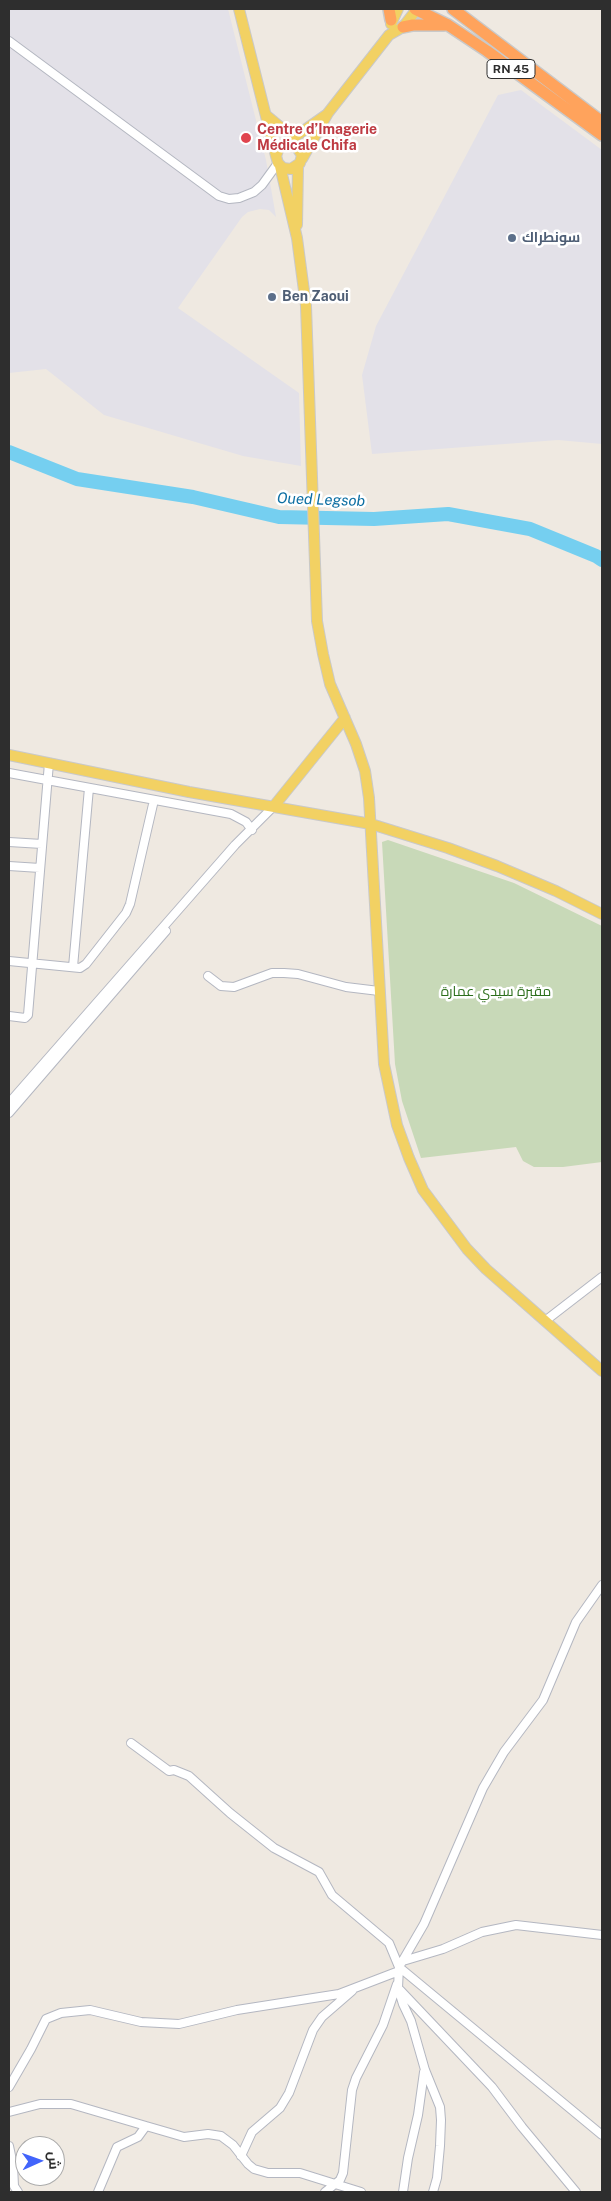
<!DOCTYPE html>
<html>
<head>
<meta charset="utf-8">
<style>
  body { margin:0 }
  #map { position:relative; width:611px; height:2201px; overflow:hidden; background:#efe9e1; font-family:"Public Sans",Cairo,sans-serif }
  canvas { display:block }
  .frame { position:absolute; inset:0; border:10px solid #2e2e2e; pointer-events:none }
  .north { position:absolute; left:15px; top:2136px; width:50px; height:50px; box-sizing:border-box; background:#fff; border:1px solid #ababab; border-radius:50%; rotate:88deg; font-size:14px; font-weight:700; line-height:20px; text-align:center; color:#2e2e2e }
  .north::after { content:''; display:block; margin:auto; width:18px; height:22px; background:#4264fb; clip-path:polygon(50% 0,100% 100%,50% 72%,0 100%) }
</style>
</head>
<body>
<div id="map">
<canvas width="611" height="2201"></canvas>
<div class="frame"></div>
<div class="north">ش</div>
</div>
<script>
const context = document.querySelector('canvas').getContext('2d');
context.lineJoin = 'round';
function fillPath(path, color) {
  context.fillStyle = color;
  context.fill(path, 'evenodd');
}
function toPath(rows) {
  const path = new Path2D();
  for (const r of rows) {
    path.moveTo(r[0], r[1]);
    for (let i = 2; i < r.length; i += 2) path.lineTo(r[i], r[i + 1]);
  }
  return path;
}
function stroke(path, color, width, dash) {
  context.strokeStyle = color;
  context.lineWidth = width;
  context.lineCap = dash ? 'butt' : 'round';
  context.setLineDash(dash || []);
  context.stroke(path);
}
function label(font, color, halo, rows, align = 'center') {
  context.font = font + ' "Public Sans",Cairo,sans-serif';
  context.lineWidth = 5;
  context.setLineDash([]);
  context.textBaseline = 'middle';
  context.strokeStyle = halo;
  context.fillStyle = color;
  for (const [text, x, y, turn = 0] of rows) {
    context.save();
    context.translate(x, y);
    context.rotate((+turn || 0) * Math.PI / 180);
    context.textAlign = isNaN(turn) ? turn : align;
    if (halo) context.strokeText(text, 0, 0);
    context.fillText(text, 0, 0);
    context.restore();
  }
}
fillPath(toPath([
  [9,9,228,9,266,160,276,217,269,210,260,209,248,212,242,217,178,308,299,393,301,466,243,456,104,415,46,369,9,373],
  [521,90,602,150,602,444,558,440,372,454,362,375,376,326,498,95]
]), '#e3e1e8');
fillPath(toPath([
  [388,840,514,883,602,926,602,1162,563,1167,534,1167,523,1161,516,1147,421,1158,402,1101,395,1064,382,842]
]), '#c8d9b8');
stroke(toPath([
  [9,452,77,479,193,497,279,517,374,519,448,514,530,529,596,556,602,560]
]), '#75cff0', 14);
const minor = toPath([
  [9,41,219,196,229,199,239,198,254,192,262,185,278,163],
  [9,773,231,814,246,822,252,830],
  [9,842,42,844],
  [9,866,40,868],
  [9,961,80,968,86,964,126,913,130,904,154,800],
  [73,967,89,788],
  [208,976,221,986,234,987,272,973,284,973,298,974,346,987,379,991],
  [9,1016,25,1018,28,1015,49,763],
  [9,1103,235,845,274,806],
  [9,1113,166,931],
  [545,1321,602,1277],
  [131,1743,169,1771,174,1770,189,1776,230,1813,274,1848,319,1872,332,1895,389,1943,399,1967,602,2135],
  [403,1961,443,1949,482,1932,516,1925,602,1935],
  [400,1990,492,2087,522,2127,576,2192],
  [9,2087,31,2049,46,2019,61,2013,90,2010,141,2022,179,2024,237,2010,339,1994,399,1971],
  [9,2112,40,2104,71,2104,146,2126],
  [9,2146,13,2165,14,2186,18,2192],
  [241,2156,252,2132,280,2108,289,2093,313,2030,322,2017,352,1991],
  [98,2192,117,2147,138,2137,146,2126,184,2137,208,2134,221,2136,233,2145,248,2164,254,2169,268,2173,300,2173,361,2192],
  [325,2192,340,2180,343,2173,352,2090,356,2078,383,2025,397,1984],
  [403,2192,408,2158,418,2115,424,2072],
  [433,2192,437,2178,440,2146,441,2120,440,2107,425,2070,411,2021,403,2004,398,1988,399,1967,424,1924,483,1788,504,1752,543,1700,576,1622,602,1585]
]);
const major = toPath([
  [239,9,276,156],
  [391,24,398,9],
  [266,115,284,130,299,133],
  [286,143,295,145,302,155,300,163,291,169,283,168,278,163,276,156,279,148,326,115],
  [302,159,328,113,389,35,403,27,417,9],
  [280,166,297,238,306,306,317,621,323,654,330,684,356,744,365,771,369,798,384,1064,397,1125,409,1158,423,1190,467,1249,486,1269,602,1371],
  [297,225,298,166],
  [9,755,189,792,371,824,448,848,497,866,556,891,602,914],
  [274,806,345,718]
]);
const highway = toPath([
  [389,9,391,20],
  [415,9,448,25,487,51,602,135],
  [453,9,602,122],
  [403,27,413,25,444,25]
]);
stroke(minor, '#b4b7c1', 10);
stroke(major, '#c9c9c9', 12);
stroke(highway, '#c9c9c9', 14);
stroke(minor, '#fff', 8);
stroke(major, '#f2d163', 10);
stroke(highway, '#ffa35c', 11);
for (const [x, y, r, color] of [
  [246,138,6,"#e0444e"],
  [512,238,5,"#5c6f8a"],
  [272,297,5,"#5c6f8a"]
]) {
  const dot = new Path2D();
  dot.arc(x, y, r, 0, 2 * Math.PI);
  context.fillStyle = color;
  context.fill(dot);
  stroke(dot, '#fff', 2);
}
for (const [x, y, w] of [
  [511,69,48]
]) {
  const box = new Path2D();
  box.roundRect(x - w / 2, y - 9.5, w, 19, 4);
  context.fillStyle = '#fff';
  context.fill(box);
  stroke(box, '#2e2e2e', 1);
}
label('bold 12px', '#2e2e2e', null, [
  ["RN 45",511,69]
]);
label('bold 14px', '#be3a42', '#fff', [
  ["Centre d’Imagerie",257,130],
  ["Médicale Chifa",257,146]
], 'left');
label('bold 14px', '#4e5e75', '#fff', [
  ["سونطراك",522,238],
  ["Ben Zaoui",282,297]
], 'left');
label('14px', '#2c6e1b', '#fff', [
  ["مقبرة سيدي عمارة",496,992]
]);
label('italic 15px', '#0d6fa3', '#fff', [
  ["Oued Legsob",321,500,2]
]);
</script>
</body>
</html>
